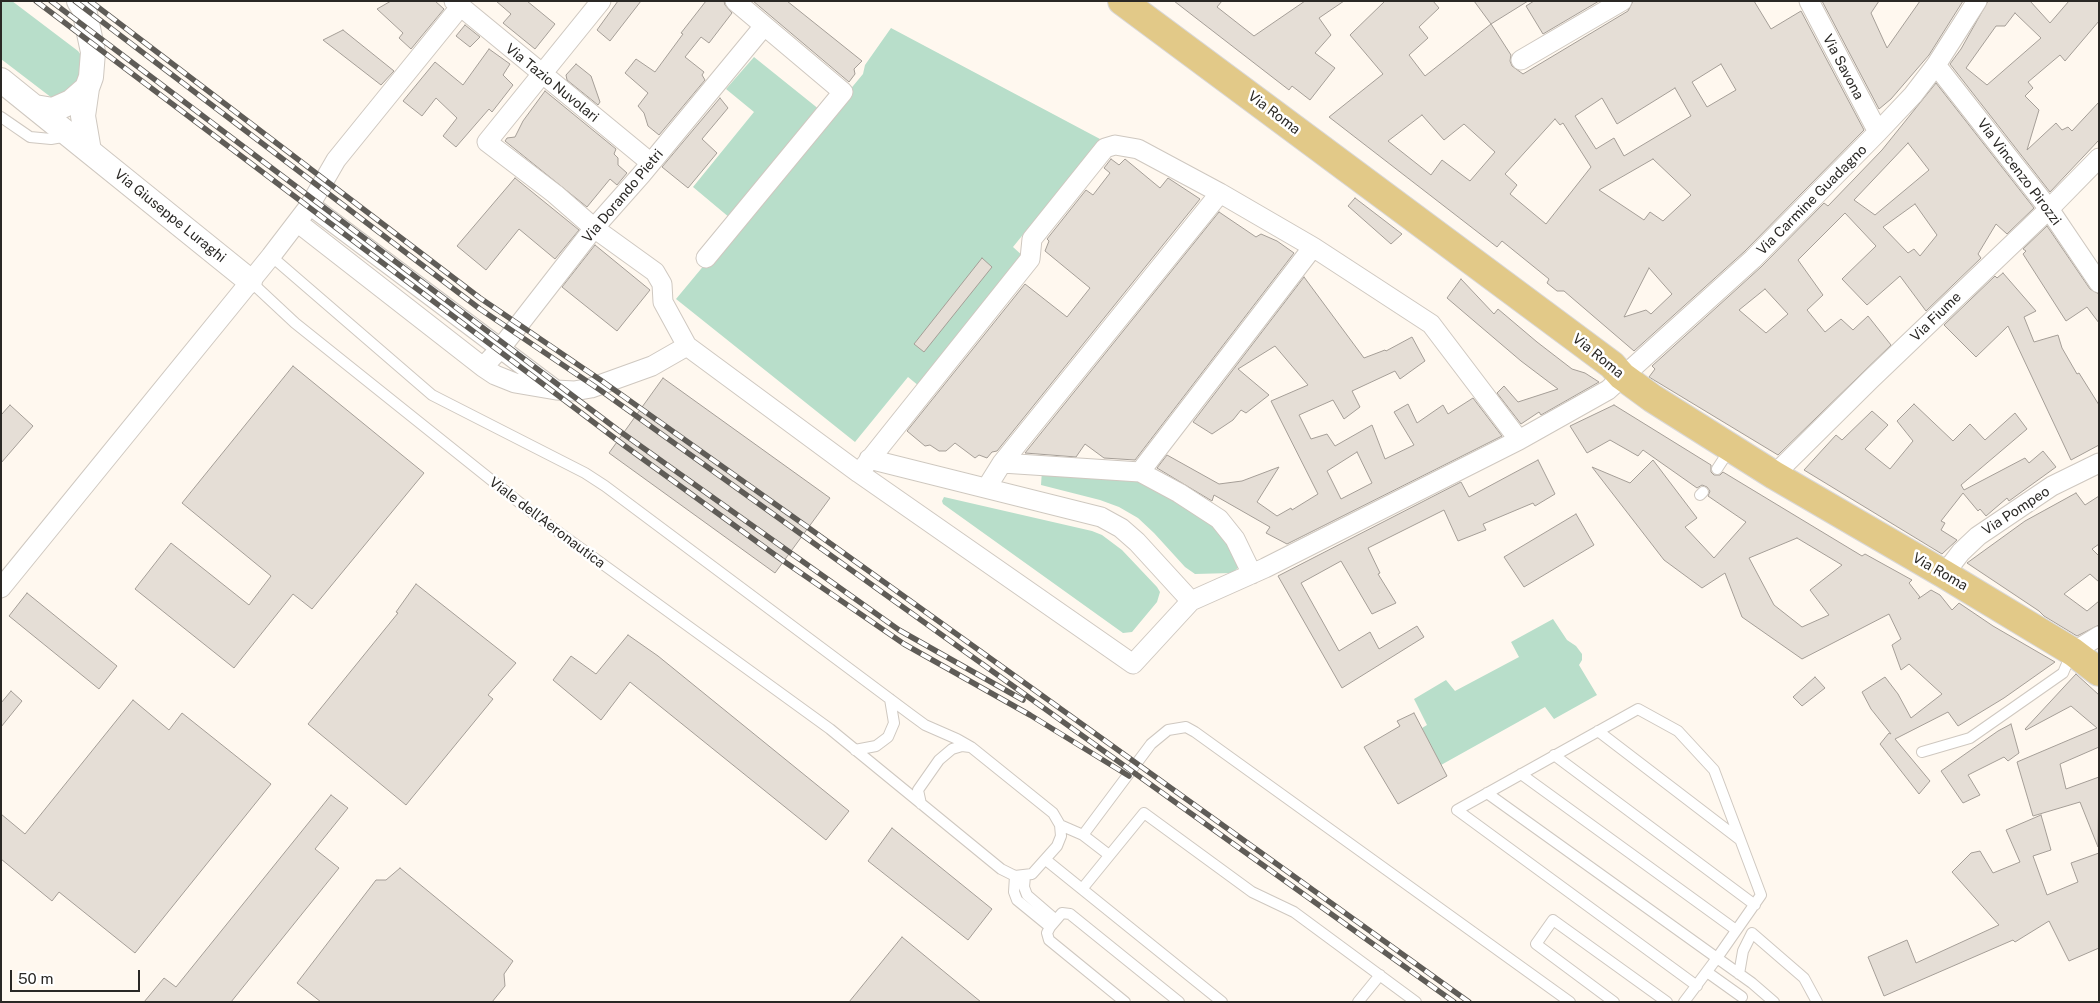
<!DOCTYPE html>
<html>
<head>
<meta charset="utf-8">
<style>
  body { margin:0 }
  #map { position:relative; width:2100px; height:1003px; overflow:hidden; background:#fff8ef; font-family:"Public Sans",sans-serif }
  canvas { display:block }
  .frame { position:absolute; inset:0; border:2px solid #2a2825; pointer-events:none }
  .scale { position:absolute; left:10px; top:970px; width:130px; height:22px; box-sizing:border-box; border:2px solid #2a2825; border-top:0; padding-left:6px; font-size:15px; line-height:18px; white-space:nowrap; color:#2a2825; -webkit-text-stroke:4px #fff; paint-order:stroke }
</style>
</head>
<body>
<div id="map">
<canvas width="2100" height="1003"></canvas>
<div class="frame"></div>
<div class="scale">50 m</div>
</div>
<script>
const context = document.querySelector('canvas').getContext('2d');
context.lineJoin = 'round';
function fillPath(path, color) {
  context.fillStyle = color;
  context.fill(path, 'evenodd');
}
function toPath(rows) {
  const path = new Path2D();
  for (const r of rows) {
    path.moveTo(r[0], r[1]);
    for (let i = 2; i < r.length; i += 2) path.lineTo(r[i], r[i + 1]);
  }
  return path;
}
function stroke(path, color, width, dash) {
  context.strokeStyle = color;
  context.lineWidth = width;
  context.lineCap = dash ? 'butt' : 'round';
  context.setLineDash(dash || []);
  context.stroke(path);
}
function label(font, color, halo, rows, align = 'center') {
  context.font = font + ' "Public Sans",sans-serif';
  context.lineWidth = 5;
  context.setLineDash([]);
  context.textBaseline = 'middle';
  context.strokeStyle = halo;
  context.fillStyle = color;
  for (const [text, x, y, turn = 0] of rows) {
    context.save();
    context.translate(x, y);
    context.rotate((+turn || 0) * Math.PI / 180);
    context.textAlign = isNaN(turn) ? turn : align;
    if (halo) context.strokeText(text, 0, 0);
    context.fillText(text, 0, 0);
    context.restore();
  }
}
fillPath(toPath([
  [1,1,12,1,78,51,84,59,87,69,67,94,52,98,1,59],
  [891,28,1100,139,1013,247,1024,257,919,386,908,377,855,442,676,299,863,74,865,65],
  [754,57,820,110,730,218,693,187,754,112,726,89],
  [1042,470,1135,477,1217,524,1239,567,1232,573,1195,574,1185,567,1154,533,1138,518,1119,507,1100,500,1041,485],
  [944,497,1092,531,1102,535,1122,550,1157,587,1160,592,1157,602,1132,632,1123,633,943,504,942,501],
  [1553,619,1567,640,1576,646,1582,654,1582,660,1579,665,1597,695,1554,719,1545,707,1441,765,1422,728,1427,725,1414,699,1446,680,1455,691,1519,657,1511,642]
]), '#b8deca');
const building = toPath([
  [391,1,435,1,444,9,411,49,399,38,403,33,377,9,391,1],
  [496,1,527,1,555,24,535,49,503,23,511,14,496,1],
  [618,1,641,1,610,41,597,30,618,1],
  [706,1,724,1,725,5,732,13,709,43,701,37,685,57,704,72,702,75,705,80,659,135,648,126,644,113,638,106,648,93,625,73,636,59,655,72,683,34,681,33,706,1],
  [753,1,787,1,862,61,854,69,855,74,849,82,753,1],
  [1174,1,1222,1,1217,7,1254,36,1305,1,1344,1,1319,18,1331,35,1315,53,1335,68,1310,100,1292,86,1289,90,1174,1],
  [1385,1,1433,1,1439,8,1419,27,1428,38,1409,55,1425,76,1491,24,1511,55,1510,61,1512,66,1523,74,1628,11,1633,1,1754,1,1771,29,1801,11,1864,130,1745,251,1634,351,1564,291,1557,291,1547,283,1549,279,1502,241,1497,247,1329,117,1383,74,1350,35,1385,1],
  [1721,64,1736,90,1707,107,1692,82,1721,64],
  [1675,88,1691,116,1624,156,1614,138,1596,149,1575,116,1602,98,1617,124,1675,88],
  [1422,115,1444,140,1464,124,1495,152,1470,181,1442,160,1431,175,1388,141,1422,115],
  [1555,119,1560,125,1563,123,1591,167,1546,224,1510,194,1517,185,1505,174,1555,119],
  [1653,159,1691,195,1663,221,1650,212,1644,220,1599,190,1653,159],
  [1649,268,1672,294,1651,314,1646,310,1624,317,1649,268],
  [1474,1,1528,1,1491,24,1474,1],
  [1534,1,1599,1,1543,34,1526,6,1534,1],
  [1822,1,1879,1,1871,13,1887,48,1920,1,1963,1,1929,55,1891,99,1879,109,1822,1],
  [1988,1,2030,1,2050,23,2069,1,2099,1,2099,21,2065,61,2060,55,2028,82,2033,88,2025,96,2039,110,2027,150,2056,123,2062,130,2068,127,2072,131,2099,102,2099,140,2050,192,1950,64,1961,49,1988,1],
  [2015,13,2041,38,1987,85,1966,68,1996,26,2005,26,2015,13],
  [465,25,480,37,470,47,456,36,465,25],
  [343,30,394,71,381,85,323,40,343,30],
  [489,49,510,64,503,75,513,85,492,112,489,109,456,147,443,136,457,118,436,98,422,116,403,101,435,62,463,85,489,49],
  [576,64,591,76,600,102,598,105,567,80,566,75,576,64],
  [1936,83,2034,208,2007,234,1996,224,1978,254,1981,258,1926,311,1900,276,1867,305,1842,279,1876,246,1845,213,1798,260,1823,295,1807,310,1825,332,1841,319,1853,330,1868,316,1891,345,1778,455,1649,377,1655,369,1652,366,1761,267,1824,203,1828,206,1882,150,1936,83],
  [1908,143,1929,170,1875,215,1854,200,1908,143],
  [1915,204,1937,235,1920,256,1914,249,1908,253,1883,227,1915,204],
  [1765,289,1788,314,1766,333,1739,310,1765,289],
  [545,91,616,149,614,154,618,158,618,165,627,173,617,185,610,179,587,207,505,141,507,138,515,137,523,121,545,91],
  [720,98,728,108,702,139,717,153,688,188,662,167,720,98],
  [1111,159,1119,165,1125,159,1160,188,1168,178,1200,199,997,451,992,452,987,458,979,455,975,458,955,443,946,451,939,451,930,445,925,446,907,431,1025,284,1067,317,1090,288,1045,251,1049,241,1047,239,1086,190,1093,195,1110,173,1104,168,1111,159],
  [515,178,579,230,555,259,519,229,486,270,457,246,515,178],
  [1355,198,1402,234,1391,244,1348,206,1355,198],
  [1219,212,1256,237,1261,234,1277,241,1294,253,1135,460,1104,458,1085,444,1076,457,1025,453,1219,212],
  [2047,226,2090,289,2099,294,2099,323,2087,307,2066,321,2023,254,2026,251,2023,249,2047,226],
  [595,245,650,290,617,331,562,287,595,245],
  [982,258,992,267,924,352,914,344,982,258],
  [2003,273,2036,311,2024,317,2034,342,2058,335,2062,348,2077,374,2079,373,2099,405,2099,445,2071,460,2008,326,1976,357,1944,325,1995,276,1997,278,2003,273],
  [1304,277,1364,358,1385,350,1386,351,1412,337,1425,361,1400,379,1395,371,1352,391,1360,407,1344,419,1333,400,1299,415,1311,439,1327,434,1335,446,1372,425,1385,459,1414,445,1394,412,1408,404,1417,423,1443,405,1448,414,1473,398,1502,436,1287,544,1266,533,1270,527,1214,495,1212,501,1157,468,1167,455,1219,484,1242,481,1279,467,1257,502,1277,516,1291,508,1292,510,1318,494,1271,401,1308,385,1275,346,1238,369,1269,395,1246,413,1241,410,1233,420,1212,434,1193,422,1304,277],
  [1357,452,1372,483,1341,499,1327,471,1357,452],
  [1461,279,1494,314,1498,309,1537,342,1572,369,1585,373,1599,382,1541,415,1539,412,1521,424,1497,393,1504,386,1518,402,1558,389,1521,361,1447,298,1461,279],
  [293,366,424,473,312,609,293,594,234,668,135,589,171,543,249,605,271,576,182,503,293,366],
  [663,378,830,498,775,573,609,453,663,378],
  [1914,404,1953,441,1970,424,1985,440,2015,413,2027,429,1961,485,1964,490,2025,458,2029,463,2043,451,2056,467,2009,501,2007,498,1986,516,1980,509,1978,511,1963,493,1941,521,1945,523,1941,530,1957,540,1942,554,1804,470,1836,435,1842,440,1872,411,1888,425,1865,449,1890,469,1913,441,1897,421,1914,404],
  [10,405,33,426,1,463,1,415,10,405],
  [1614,405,1711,465,1711,472,1714,475,1720,475,1723,472,1862,556,1865,554,1912,580,1909,583,1920,597,1918,599,1931,590,1940,595,1952,610,1959,603,1993,626,2055,662,2004,698,1958,726,1948,712,1895,739,1930,781,1919,794,1880,744,1889,733,1891,734,1871,709,1862,692,1885,677,1898,694,1911,718,1942,694,1909,664,1901,670,1892,645,1901,639,1889,614,1802,659,1742,617,1725,573,1702,588,1664,560,1592,467,1630,483,1653,460,1697,518,1685,527,1714,558,1746,522,1708,496,1710,491,1707,487,1702,485,1697,488,1643,450,1638,456,1610,440,1587,453,1570,426,1614,405],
  [1797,538,1842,565,1810,590,1829,615,1802,627,1774,605,1749,558,1797,538],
  [1538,460,1555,494,1535,506,1533,503,1483,524,1486,530,1458,541,1444,510,1368,548,1380,573,1378,574,1396,603,1372,614,1341,561,1301,583,1339,651,1370,632,1379,649,1417,626,1424,637,1342,688,1278,576,1461,482,1469,497,1538,460],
  [2076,493,2085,505,2099,496,2099,544,2092,549,2099,556,2099,582,2090,574,2064,594,2087,611,2099,601,2099,625,2077,636,2044,616,2039,611,1967,563,2025,521,2076,493],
  [1576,514,1594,545,1524,587,1504,557,1576,514],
  [416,584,516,663,488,695,493,699,406,805,308,724,398,613,396,612,416,584],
  [27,593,117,666,99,689,9,616,27,593],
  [628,635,658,656,849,811,826,840,630,682,601,720,553,680,571,656,596,674,628,635],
  [2076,674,2099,695,2099,747,2060,764,2066,789,2099,777,2098,847,2080,802,2033,816,2017,762,2097,728,2071,706,2026,730,2025,729,2076,674],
  [1815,677,1825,688,1802,706,1793,697,1815,677],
  [11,691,22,701,1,727,1,703,11,691],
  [133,700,169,730,182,713,271,784,135,953,59,892,52,901,1,859,1,814,25,834,133,700],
  [1414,713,1447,776,1398,804,1364,747,1400,726,1397,721,1414,713],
  [2011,724,2019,753,2008,761,2004,757,1968,775,1980,795,1963,803,1941,771,1998,731,2011,724],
  [331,795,348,808,315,849,339,868,231,1002,144,1002,164,978,176,987,331,795],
  [2041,815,2051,850,2033,856,2047,895,2078,882,2071,863,2099,853,2099,948,2069,961,2049,921,2015,942,2013,940,1884,996,1868,957,1907,940,1916,963,1999,925,1952,872,1971,853,1980,851,1993,873,2020,862,2006,830,2041,815],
  [892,828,992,909,968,940,868,861,892,828],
  [400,868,513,961,504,974,505,986,492,1002,321,1002,297,983,376,880,386,880,400,868],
  [902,937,981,1002,849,1002,902,937]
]);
fillPath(building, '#e5ded6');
stroke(building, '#a59e97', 1);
const service = toPath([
  [1,117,30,137,51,139,68,136],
  [250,281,295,323,535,515,830,729,1001,869,1015,876,1032,874,1057,846,1061,836,1060,825,1053,813,971,747,957,739,925,725,910,714,605,486,585,473,432,395,271,256],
  [1717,469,1730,449],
  [1700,495,1703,492],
  [1598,731,1739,839],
  [855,750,876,746,888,737,894,723,890,699],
  [1922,752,1970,738,2063,673,2072,652],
  [1554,755,1755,905],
  [1521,774,1736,930],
  [1487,793,1717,958,1761,895,1714,770,1678,731,1638,709,1457,810,1697,986],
  [921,804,918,790,939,760,952,749,962,746,970,747],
  [1060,825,1083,835,1151,744,1168,730,1186,727,1195,732,1570,1002],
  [1083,835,1109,855],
  [1046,860,1222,1002],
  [1015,876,1014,892,1017,900,1050,927,1047,933,1049,940,1125,1002],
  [1025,876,1024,887,1027,895,1056,920],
  [1082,889,1144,813,1252,892,1294,912,1416,1002],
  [1050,927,1062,913,1070,914,1179,1002],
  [1707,972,1742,997],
  [1739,974,1743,951,1752,933,1804,978,1817,1002],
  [1358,1002,1380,975],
  [1614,1002,1536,944,1553,920,1667,1002],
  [1684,1002,1717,958,1752,983,1774,1002]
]);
const minor = toPath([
  [454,1,651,163],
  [601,1,487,142,555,194,594,228,655,272,662,284,663,302,687,346,859,473,1133,664,1191,601,1265,568,1519,440,1608,390,1753,259,1878,132,1913,95,1936,65,1977,1],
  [1809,1,1878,132],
  [1521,60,1622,1],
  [1936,65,2049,209,2099,283],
  [310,205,553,388],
  [297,222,483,367,495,375,515,383,556,390,574,391,591,388,652,366,687,346],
  [706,258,843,92,735,1],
  [483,367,500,349,594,228,641,175,764,26],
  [869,459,1101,517,1121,528,1137,542,1191,601],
  [1002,463,1140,472,1179,493,1219,519,1235,539,1252,574],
  [1140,472,1313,247],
  [859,473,1030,259,1032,239,1105,148,1115,145,1138,149,1220,193,1313,247,1431,324,1519,440],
  [1774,475,1870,380,2049,209,2099,158],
  [987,487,1002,463,1220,193],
  [1944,574,1961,552,1978,536,2052,486,2099,463],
  [1,588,271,256,310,205,336,160,460,7],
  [2073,652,2099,636]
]);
const tertiary = toPath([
  [1,80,250,281],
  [87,88,83,116,89,151],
  [35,107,53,110,71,102,87,88,91,77,93,52,84,9,79,1]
]);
const primary = toPath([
  [1122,1,1612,365,1622,376,1652,398,1774,475,1944,574,2073,652,2099,672]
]);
stroke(service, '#cfc8c0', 12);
stroke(minor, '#cfc8c0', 21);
stroke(tertiary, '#cfc8c0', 26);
stroke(primary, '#d9d8d8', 30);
stroke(service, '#fff', 10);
stroke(minor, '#fff', 19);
stroke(tertiary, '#fff', 24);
stroke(primary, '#e2c988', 28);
const rail = toPath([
  [36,1,625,446,782,560,904,644,1030,715,1129,776],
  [51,1,618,430,899,630,1023,700],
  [75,1,480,309,600,390,1454,1002],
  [90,1,480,298,602,381,806,526,1469,1002]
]);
stroke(rail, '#5f5c57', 5.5);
stroke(rail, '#fff', 4, [11]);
label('14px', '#2a2825', '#fff', [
  ["Via Savona",1843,67,62],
  ["Via Tazio Nuvolari",552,83,39],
  ["Via Roma",1274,113,37],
  ["Via Vincenzo Pirozzi",2019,172,53],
  ["Via Dorando Pietri",623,196,-50],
  ["Via Carmine Guadagno",1812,200,-45],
  ["Via Giuseppe Luraghi",170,216,39],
  ["Via Fiume",1936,317,-44],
  ["Via Roma",1598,356,39],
  ["Via Pompeo",2016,511,-33],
  ["Viale dell’Aeronautica",547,523,37],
  ["Via Roma",1940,572,30]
]);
</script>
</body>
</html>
